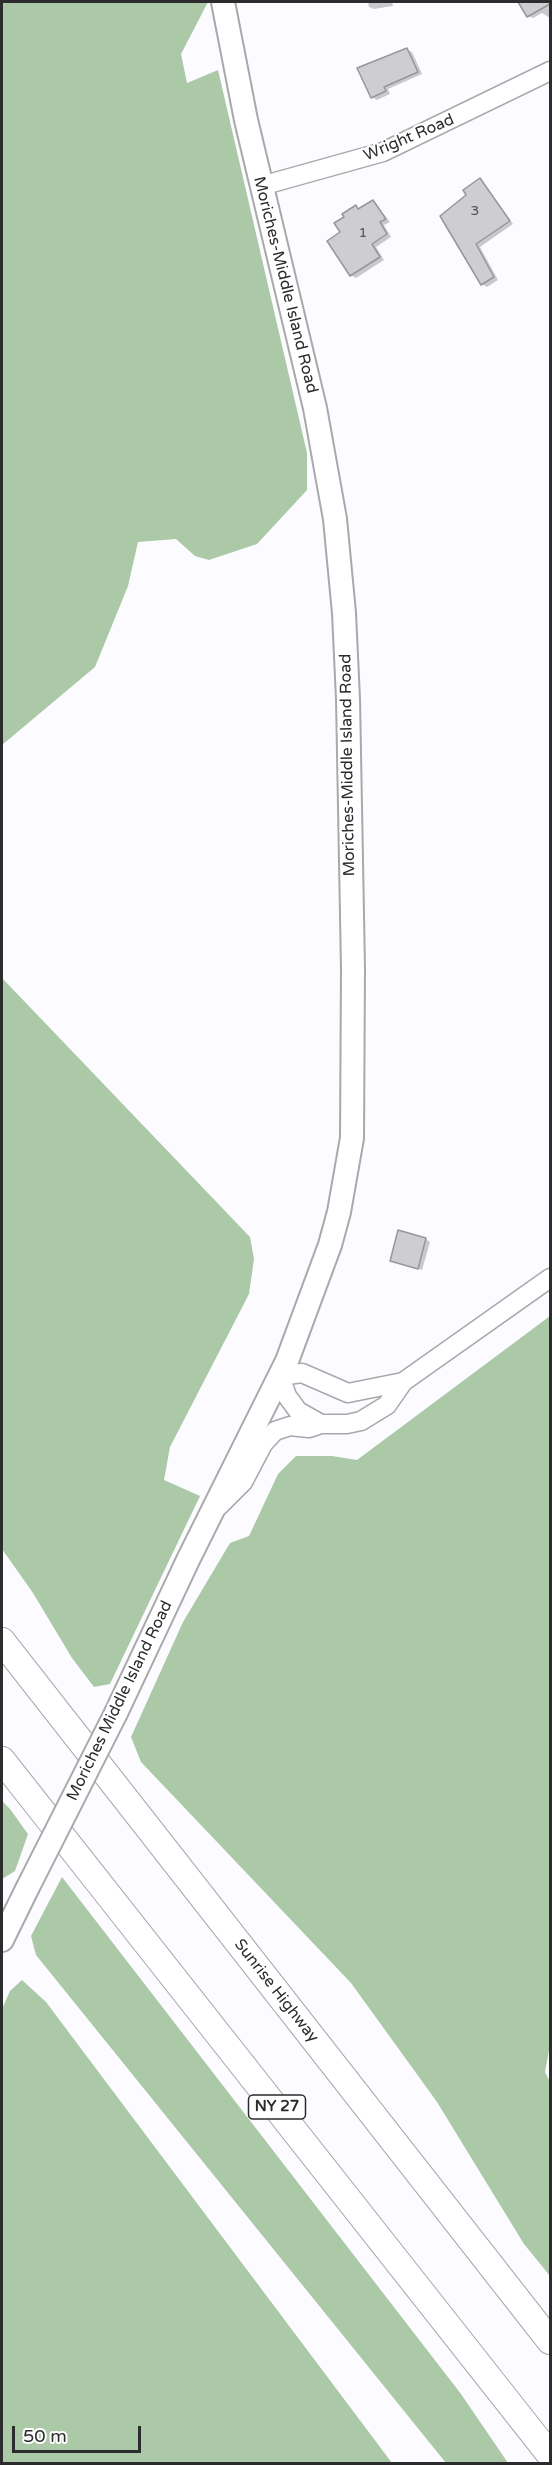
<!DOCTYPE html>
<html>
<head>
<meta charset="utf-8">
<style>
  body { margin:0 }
  #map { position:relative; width:552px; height:2465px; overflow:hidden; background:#fcfbff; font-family:"Varela Round",sans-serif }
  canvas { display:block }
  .frame { position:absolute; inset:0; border:3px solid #2c2b2d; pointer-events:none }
  .scale { position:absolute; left:12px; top:2426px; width:129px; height:27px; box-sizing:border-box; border:3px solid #2c2b2d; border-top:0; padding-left:8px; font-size:18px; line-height:21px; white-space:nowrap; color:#2c2b2d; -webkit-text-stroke:4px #fff; paint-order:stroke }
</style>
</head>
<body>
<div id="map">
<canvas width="552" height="2465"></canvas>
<div class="frame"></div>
<div class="scale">50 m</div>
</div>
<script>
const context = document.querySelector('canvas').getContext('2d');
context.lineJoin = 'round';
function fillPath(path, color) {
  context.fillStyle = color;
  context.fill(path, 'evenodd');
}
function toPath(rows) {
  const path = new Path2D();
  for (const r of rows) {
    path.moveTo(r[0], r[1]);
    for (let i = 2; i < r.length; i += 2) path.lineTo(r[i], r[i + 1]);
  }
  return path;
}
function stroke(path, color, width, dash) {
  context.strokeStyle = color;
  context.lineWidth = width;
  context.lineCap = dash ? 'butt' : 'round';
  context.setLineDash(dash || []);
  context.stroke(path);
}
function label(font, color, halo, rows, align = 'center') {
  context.font = font + ' "Varela Round",sans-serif';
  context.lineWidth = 4.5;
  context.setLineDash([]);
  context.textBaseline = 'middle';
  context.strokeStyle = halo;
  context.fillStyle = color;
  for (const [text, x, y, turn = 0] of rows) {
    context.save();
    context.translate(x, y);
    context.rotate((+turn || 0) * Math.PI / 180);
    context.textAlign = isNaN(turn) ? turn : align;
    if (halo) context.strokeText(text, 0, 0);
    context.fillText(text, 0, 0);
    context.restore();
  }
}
fillPath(toPath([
  [2,2,208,2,181,54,187,83,218,70,307,453,307,490,257,544,209,560,195,556,176,539,138,542,128,586,95,667,2,745],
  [2,978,250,1237,254,1259,249,1294,170,1447,164,1480,200,1496,110,1684,94,1687,72,1658,33,1593,2,1549],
  [550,1316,550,2045,545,2072,550,2082,550,2276,524,2244,437,2102,351,1983,141,1762,131,1737,183,1622,230,1543,249,1536,278,1474,296,1456,332,1456,357,1460],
  [2,1801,10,1809,28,1834,15,1871,2,1879],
  [62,1877,461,2394,508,2463,446,2463,36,1955,31,1936],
  [22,1980,46,2002,392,2463,2,2463,2,2009,10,1991]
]), '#abc9a6');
fillPath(toPath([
  [368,2,392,2,393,6,374,9,369,7],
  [520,2,550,2,550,18,542,13,533,18,528,16],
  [407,50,412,52,422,74,388,89,390,94,377,100,372,97],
  [480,180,513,224,480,247,498,280,487,287,482,284,442,216,468,195],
  [373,201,390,222,384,225,391,237,376,247,384,260,356,278,351,275,342,233,346,218,356,207,360,209],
  [426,1239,430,1242,422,1270,392,1261]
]), '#0003');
const building = toPath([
  [518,2,550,2,550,4,527,17,518,2],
  [407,48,418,72,384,87,386,91,371,98,357,68,407,48],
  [480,178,510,221,476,244,494,277,481,285,440,216,466,195,463,190,480,178],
  [373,200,386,219,380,222,387,234,372,244,380,257,350,276,327,241,340,232,334,223,344,217,342,214,356,205,358,209,373,200],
  [398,1230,426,1238,418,1269,390,1261,398,1230]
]);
fillPath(building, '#cecdd1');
stroke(building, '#97969a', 1.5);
const minor = toPath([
  [261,186,383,152,550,71],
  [321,1424,298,1411,287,1396,280,1376,302,1373,348,1393,403,1382,550,1278],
  [219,1506,243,1482,263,1444,275,1431,290,1426,309,1428,321,1424,347,1424,361,1421,387,1405,403,1382]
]);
const major = toPath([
  [116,1713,188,1560,287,1361,330,1245,339,1212,352,1138,353,969,348,699,344,613,335,519,315,408,246,120,223,2],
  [2,1940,27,1889]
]);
const highway = toPath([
  [2,1641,550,2341],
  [2,1760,550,2455]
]);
stroke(minor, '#a9a8ac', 21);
stroke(major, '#a9a8ac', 26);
stroke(highway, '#a9a8ac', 28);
stroke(minor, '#fff', 18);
stroke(major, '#fff', 22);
stroke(highway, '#fff', 26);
const majorBridge = toPath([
  [27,1889,116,1713]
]);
stroke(majorBridge, '#a9a8ac', 26, []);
stroke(majorBridge, '#fff', 22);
label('14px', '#545456', null, [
  ["3",475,211],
  ["1",363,233]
]);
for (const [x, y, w] of [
  [277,2107,57]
]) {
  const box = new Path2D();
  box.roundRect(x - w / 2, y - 12, w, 24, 4.5);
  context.fillStyle = '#fff';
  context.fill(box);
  stroke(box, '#2c2b2d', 1.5);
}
label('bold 15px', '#2c2b2d', null, [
  ["NY 27",277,2107]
]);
label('16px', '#2c2b2d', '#fff', [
  ["Wright Road",409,138,-23],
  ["Moriches-Middle Island Road",285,285,76],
  ["Moriches-Middle Island Road",348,765,-91],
  ["Moriches Middle Island Road",120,1701,-64],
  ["Sunrise Highway",276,1991,52]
]);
</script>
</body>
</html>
